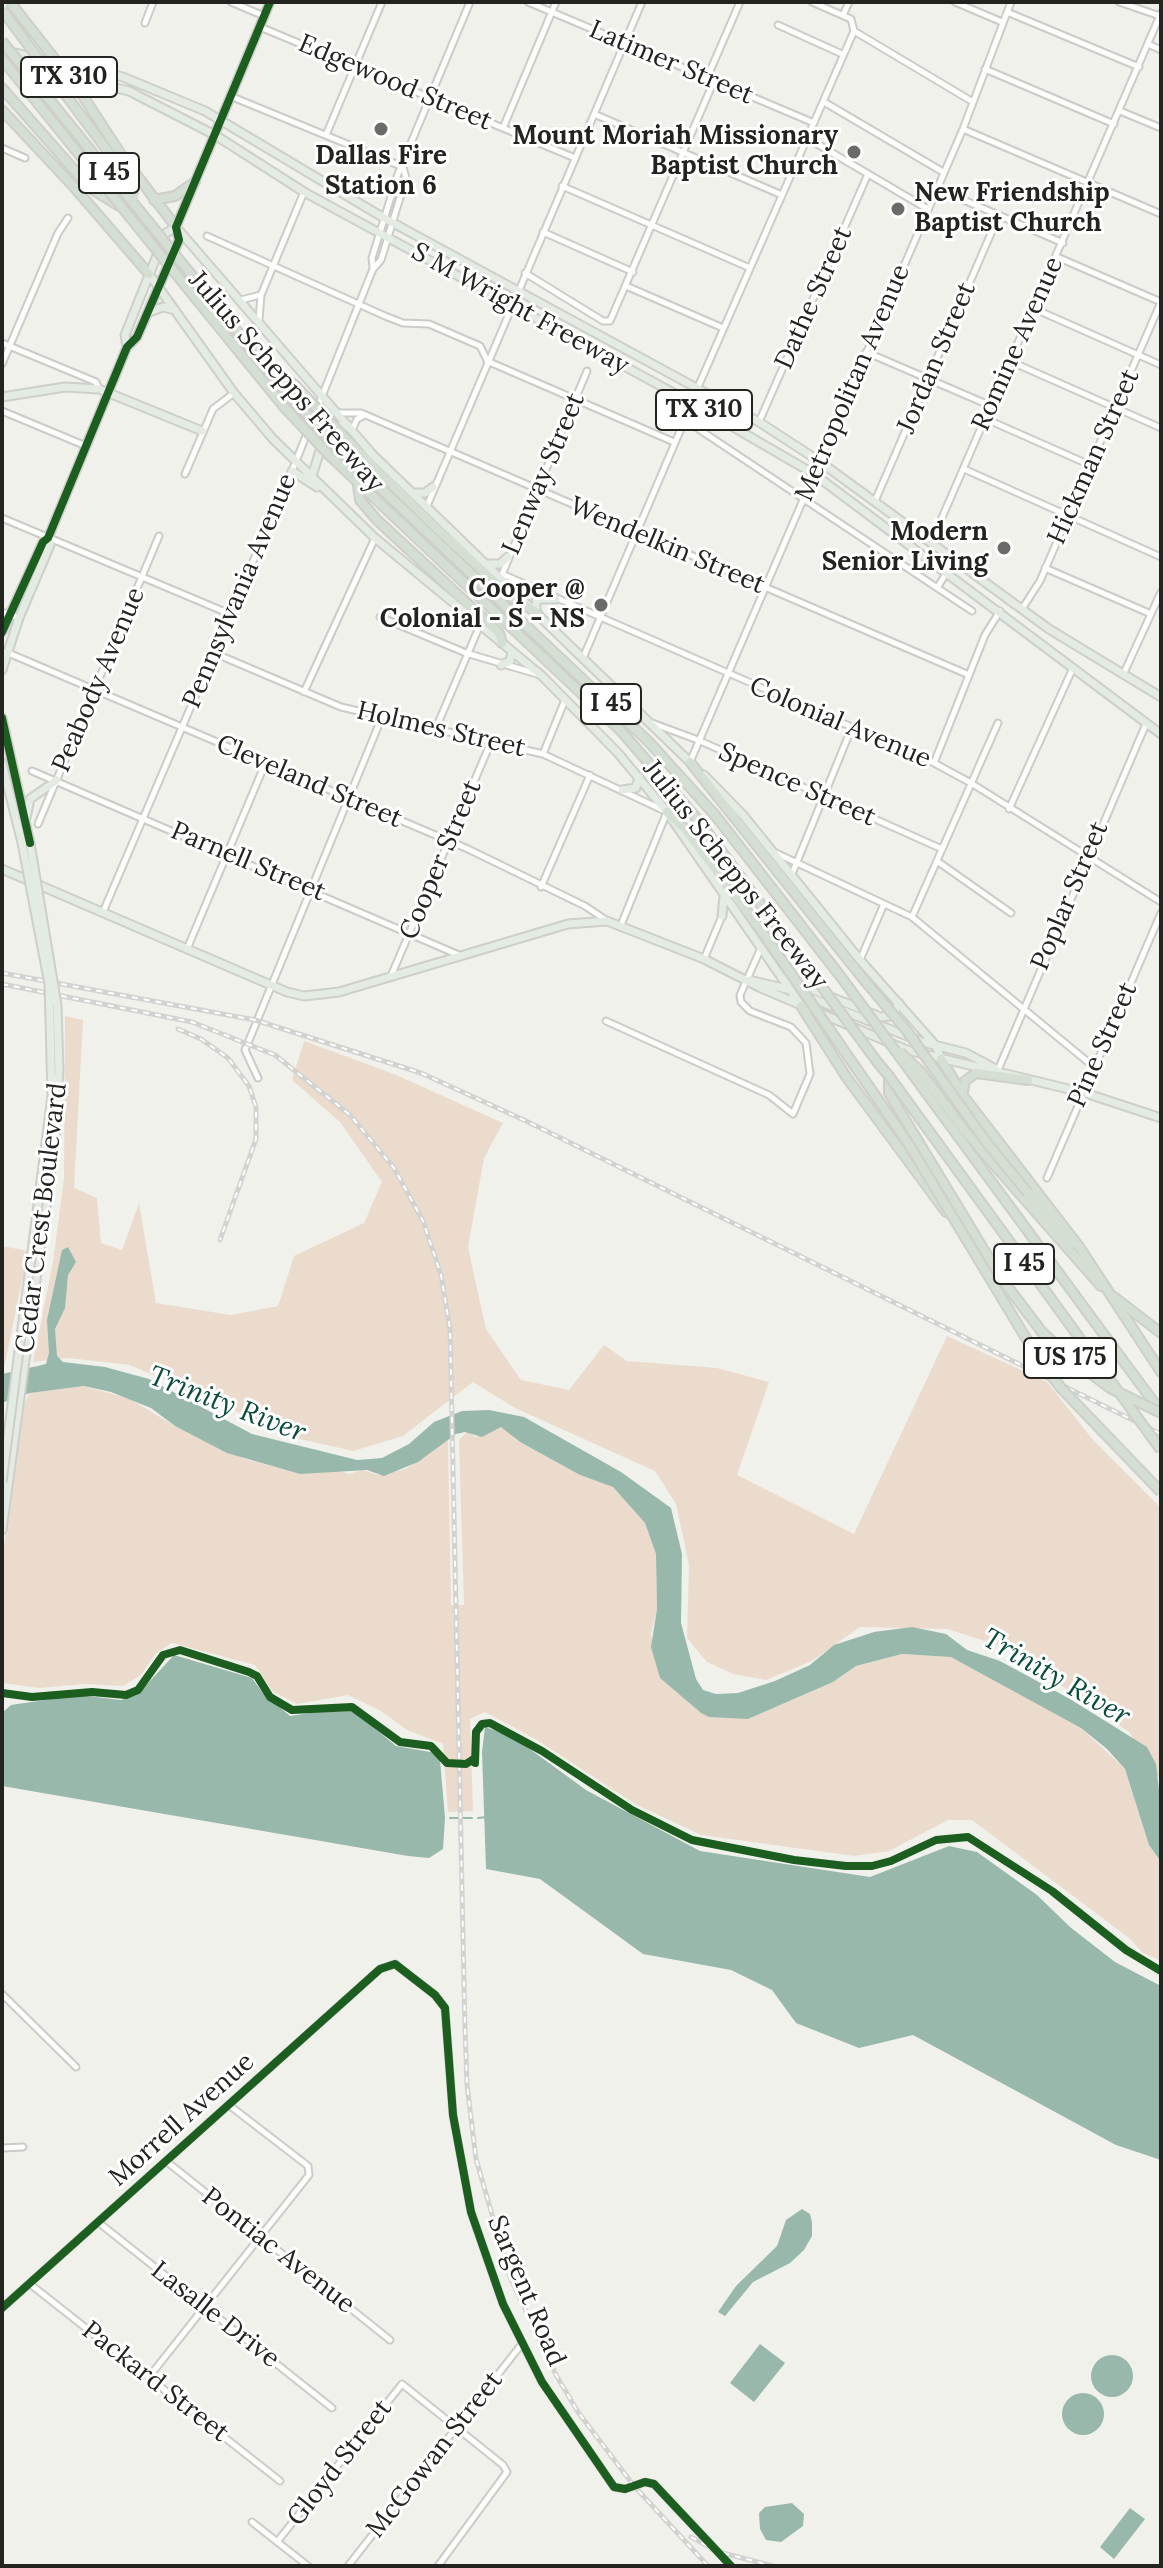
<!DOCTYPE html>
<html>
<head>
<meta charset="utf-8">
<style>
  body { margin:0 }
  #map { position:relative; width:1163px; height:2568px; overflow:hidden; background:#f1f1ec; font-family:Lora,serif }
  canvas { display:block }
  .frame { position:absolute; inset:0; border:4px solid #232420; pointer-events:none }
</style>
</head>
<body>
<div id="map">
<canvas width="1163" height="2568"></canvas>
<div class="frame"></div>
</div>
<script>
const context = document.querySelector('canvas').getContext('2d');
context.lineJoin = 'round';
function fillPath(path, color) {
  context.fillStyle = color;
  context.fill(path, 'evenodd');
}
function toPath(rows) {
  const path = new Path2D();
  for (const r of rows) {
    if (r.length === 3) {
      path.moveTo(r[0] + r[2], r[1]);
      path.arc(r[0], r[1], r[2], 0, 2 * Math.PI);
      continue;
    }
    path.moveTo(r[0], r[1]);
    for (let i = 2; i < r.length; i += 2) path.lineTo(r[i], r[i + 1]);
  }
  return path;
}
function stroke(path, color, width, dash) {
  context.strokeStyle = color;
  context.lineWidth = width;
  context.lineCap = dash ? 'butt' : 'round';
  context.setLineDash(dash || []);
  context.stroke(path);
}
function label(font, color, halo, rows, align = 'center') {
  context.font = font + ' Lora,serif';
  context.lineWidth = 6;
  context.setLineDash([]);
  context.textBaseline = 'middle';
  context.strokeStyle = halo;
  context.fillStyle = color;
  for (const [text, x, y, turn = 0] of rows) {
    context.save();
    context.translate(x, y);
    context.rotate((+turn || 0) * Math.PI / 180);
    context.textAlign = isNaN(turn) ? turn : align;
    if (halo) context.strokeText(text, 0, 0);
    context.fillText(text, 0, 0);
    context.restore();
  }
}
fillPath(toPath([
  [65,1016,83,1020,74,1188,97,1198,101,1243,122,1250,139,1203,156,1303,231,1315,278,1306,294,1256,364,1223,382,1182,340,1122,292,1080,304,1041,394,1074,503,1123,484,1158,468,1247,486,1329,521,1380,569,1390,604,1345,627,1361,717,1368,769,1382,737,1475,854,1534,947,1336,1047,1382,1093,1440,1161,1508,1161,1781,1129,1732,1007,1648,947,1629,860,1627,812,1661,766,1680,733,1674,707,1662,687,1638,689,1565,676,1504,655,1471,515,1408,473,1382,403,1436,353,1451,300,1439,130,1365,69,1358,33,1362,53,1262,64,1178],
  [2,1246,28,1251,2,1378],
  [84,1386,130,1399,175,1426,245,1459,300,1474,334,1470,349,1474,363,1470,378,1475,406,1469,448,1439,451,1605,464,1605,459,1440,467,1432,476,1437,501,1427,511,1431,516,1440,580,1475,613,1487,645,1523,656,1554,657,1609,651,1634,660,1678,701,1713,748,1719,833,1682,856,1666,902,1654,951,1657,979,1670,1081,1728,1125,1769,1149,1845,1161,1862,1161,1961,1143,1953,1129,1938,972,1820,948,1820,889,1851,854,1856,701,1835,635,1804,537,1740,485,1712,470,1719,473,1811,448,1812,443,1744,407,1730,381,1711,348,1695,297,1704,272,1691,255,1665,172,1643,156,1653,141,1675,123,1686,85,1684,39,1688,2,1683,2,1561,23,1406,30,1393]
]), '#ebdbcd');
fillPath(toPath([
  [68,1247,76,1262,68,1275,65,1308,55,1329,57,1356,63,1362,105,1367,149,1379,252,1434,357,1460,382,1458,409,1444,434,1422,462,1411,489,1410,524,1417,621,1472,671,1508,682,1554,681,1623,696,1679,703,1690,716,1694,738,1693,775,1681,810,1665,834,1645,874,1632,912,1627,946,1634,967,1650,1000,1661,1070,1699,1147,1747,1156,1764,1161,1807,1161,1862,1149,1845,1125,1769,1107,1749,1081,1728,951,1657,902,1654,856,1666,833,1682,748,1719,709,1717,701,1713,660,1678,651,1647,657,1609,656,1554,645,1523,613,1487,580,1475,520,1442,501,1427,482,1437,465,1432,456,1434,418,1462,384,1476,367,1470,300,1474,227,1453,175,1426,151,1408,111,1392,84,1386,30,1393,2,1403,2,1374,46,1364,49,1353,47,1320,62,1250],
  [174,1655,252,1678,262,1692,290,1716,342,1708,354,1711,396,1746,436,1753,440,1760,445,1818,443,1849,429,1858,408,1856,2,1786,2,1713,11,1705,79,1695,121,1700,137,1695],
  [485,1727,512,1736,586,1790,700,1851,870,1877,949,1846,977,1852,1037,1895,1070,1927,1115,1962,1161,1986,1161,2160,1116,2145,913,2035,859,2048,796,2023,772,1990,731,1970,643,1954,540,1879,486,1869,482,1752],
  [802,2209,810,2214,812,2222,812,2236,804,2250,790,2263,753,2282,725,2316,718,2312,736,2286,777,2246,786,2220],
  [760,2344,785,2363,754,2402,730,2383],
  [1112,2376,21],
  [1083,2414,21],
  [792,2503,804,2514,803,2526,781,2542,766,2540,760,2529,759,2513,765,2507],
  [1130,2508,1145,2519,1114,2559,1100,2547]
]), '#97b8ab');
stroke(toPath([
  [450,1818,472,1818],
  [478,1818,487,1817]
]), '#97b8ab', 2);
const minor = toPath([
  [231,2,264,16],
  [528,2,814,123],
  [812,2,851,19,854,31],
  [955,2,1002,22],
  [1119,2,1160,16],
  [1007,12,1139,67],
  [843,15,849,2],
  [145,23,153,2],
  [778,25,842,54],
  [260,27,575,158],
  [854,31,973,102],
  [1148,44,1161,50],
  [985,69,1114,124],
  [707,78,740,2],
  [230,96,403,167],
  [824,102,943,172],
  [1120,111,1161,128],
  [594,114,782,195],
  [503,128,556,2],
  [963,129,1161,214],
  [326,135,382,2],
  [807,138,926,208],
  [2,148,25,158],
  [562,186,750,268],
  [936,188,1063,243],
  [543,232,633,272],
  [207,236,385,316,403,323,429,324,480,346,487,360],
  [1057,257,1161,302],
  [373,268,372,258,398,174,470,2],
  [525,273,603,321,610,321,714,81],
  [626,286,723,328],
  [241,300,260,295],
  [1035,309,1161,365],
  [259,320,261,295,304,192],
  [2,343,96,382,99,389],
  [866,352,991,406],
  [487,361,674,442],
  [1012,362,1161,428],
  [2,364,58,233,68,218],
  [698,387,854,31],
  [2,411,86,446],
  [338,413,361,413,969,675],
  [986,419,1090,465],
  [685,420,972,611],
  [759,422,868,174],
  [352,430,357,419,365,415],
  [964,469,1161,557],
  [185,474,213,409,234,393],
  [875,501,999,215],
  [427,506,642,2],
  [2,518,230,614],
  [931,543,1161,13],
  [1045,568,1151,614],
  [502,574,934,763,971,783,1161,902],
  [501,577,587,371],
  [937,588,947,572],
  [1022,609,1040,581,1161,302],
  [2,612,19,618],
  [380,617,466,653,537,674],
  [6,652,468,849,585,906,606,920],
  [214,653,341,707,543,754,667,812,621,925],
  [583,658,692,403],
  [1123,675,1161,592],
  [304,692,375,538],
  [652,723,698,740,942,849],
  [436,728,480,625],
  [543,754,565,700],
  [690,762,963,129,1011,2],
  [934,763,985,635,1000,611],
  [32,771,461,956],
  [1009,809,1073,668],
  [38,824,159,536],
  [776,853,912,917,1094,1067],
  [937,861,1011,913],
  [792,874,852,727],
  [541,887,590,775],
  [103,912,296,461,373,269,381,260,406,178,403,167],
  [912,917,998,723],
  [187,949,265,764],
  [704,959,722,916],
  [860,960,884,904],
  [391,976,491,742],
  [606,1021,769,1095,793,1114,810,1074,806,1043,791,1027,750,1011,741,1002,740,995,761,948],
  [998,1070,1146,724],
  [258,1078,245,1050,382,717],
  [1047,1178,1161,913],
  [2,1994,76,2067],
  [2,2148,23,2147],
  [166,2161,390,2340],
  [98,2222,332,2408],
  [30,2284,280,2481],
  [2,2308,380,1969,395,1964,435,1995,445,2008,453,2115,471,2212,503,2304,542,2382,614,2487,625,2489,645,2482,654,2484,731,2566],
  [149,2377,309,2175,308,2166,229,2105],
  [252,2522,308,2566],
  [277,2542,402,2384,503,2465,507,2472,438,2566],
  [348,2566,521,2345]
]);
const major = toPath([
  [2,50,123,77,205,111,384,218,759,422,819,461,1049,629,1161,697],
  [2,61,129,91,215,135,304,192,692,403,814,474,1161,734],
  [176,227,373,455,692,764],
  [149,274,234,393,273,439,375,538,542,676,618,753,667,812,800,1004],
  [149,312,163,307,175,310],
  [127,347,125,335,166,233,176,227],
  [2,397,65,387,99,389,202,431],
  [292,471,317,487],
  [312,476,326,432,335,426,349,426],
  [414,493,425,493,433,487],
  [489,564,500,564,508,557],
  [536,610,536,601,540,599,556,599],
  [2,632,43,542,48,538,127,347,137,337,179,240,176,227,270,2],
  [501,665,510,661,512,652],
  [2,670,19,618,50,545,48,538],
  [2,718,30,843],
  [2,763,22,843],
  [704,775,743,815,860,960,936,1046,941,1059],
  [622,790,636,788,639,777],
  [26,818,30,799,57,780],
  [2,869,287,992,304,996,339,992,568,924,607,921,704,959,761,988,907,1050,1085,1093,1161,1118],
  [722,916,724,896],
  [781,977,881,1017,892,1016,899,1003],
  [749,980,791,990],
  [806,996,922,1042,966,1053,996,1069],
  [2,1530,55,1140]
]);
const highway = toPath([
  [2,88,90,188,119,206],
  [2,110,74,187,149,274],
  [122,156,176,227],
  [154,200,175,196,195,182],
  [171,268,284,407],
  [216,305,289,395],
  [272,370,295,385],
  [343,436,434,526,510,596,537,613],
  [335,445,649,742,715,815,841,977],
  [330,456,621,731,699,821,811,972],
  [358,486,360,500,377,520,499,633,502,643],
  [690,762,865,981],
  [667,812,685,829,758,926],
  [801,1006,847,1078,946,1212],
  [941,1059,964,1097,1080,1248,1161,1372],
  [878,1063,889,1076,889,1093,1001,1278],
  [963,1092,965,1081,976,1073,1028,1080],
  [968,1135,1101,1286],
  [1028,1193,1071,1244],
  [1114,1297,1161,1333],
  [1127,1366,1161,1412]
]);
stroke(minor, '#cbccc7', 9);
stroke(major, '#cececb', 11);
stroke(highway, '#cececb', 12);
stroke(minor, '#fdfdfc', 5);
stroke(major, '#e4ebe3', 7);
stroke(highway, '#d4ded2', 8);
const rail = toPath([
  [2,973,255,1020,421,1073,526,1121,1161,1434],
  [2,984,192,1022,275,1055,350,1115,394,1168,423,1221,441,1275,450,1329,465,2029,467,2085,476,2159,510,2277,556,2375,578,2412,634,2486,708,2566],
  [178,1029,201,1039,228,1058,249,1086,256,1107,256,1139,220,1240],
  [691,2537,719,2552,773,2566]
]);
stroke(rail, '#d2d2d1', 5);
stroke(rail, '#fff', 2, [6]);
const majorBridge = toPath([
  [30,843,57,1005,59,1070,55,1140],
  [2,1482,52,1096,49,984,22,843]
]);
const highwayBridge = toPath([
  [10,2,79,90,122,156],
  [2,10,110,154,134,197],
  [2,41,216,305],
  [2,59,171,268],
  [295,385,343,436],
  [289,395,335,445],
  [284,407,330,456],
  [758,926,908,1143,1038,1358,1061,1388,1161,1492],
  [811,972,878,1063],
  [841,977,1127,1366],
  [865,981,907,1031,987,1143,1028,1193],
  [900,1052,921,1072,968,1135],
  [889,1076,1161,1450],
  [1001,1278,1042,1332,1075,1362,1110,1388,1161,1413]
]);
stroke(majorBridge, '#cececb', 11, []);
stroke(highwayBridge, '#cececb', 12, []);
stroke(majorBridge, '#e4ebe3', 7);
stroke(highwayBridge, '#d4ded2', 8);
stroke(toPath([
  [2,632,43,542,48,538,127,347,137,337,179,240,176,227,270,2],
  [2,718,30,843],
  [2,1693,32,1697,92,1692,126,1695,138,1690,163,1655,180,1650,249,1672,257,1676,270,1697,292,1710,352,1707,400,1742,431,1746,447,1763,466,1764,475,1758],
  [475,1763,476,1732,482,1724,490,1723,542,1751,632,1810,692,1840,794,1860,846,1866,872,1866,891,1861,936,1840,968,1837,1052,1891,1126,1950,1161,1971],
  [2,2308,380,1969,395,1964,435,1995,445,2008,453,2115,471,2212,503,2304,542,2382,614,2487,625,2489,645,2482,654,2484,731,2566]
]), '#1b5e20', 8);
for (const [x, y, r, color] of [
  [381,129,8,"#6b6c67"],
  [854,152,8,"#6b6c67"],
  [898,209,8,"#6b6c67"],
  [1004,548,8,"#6b6c67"],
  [601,605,8,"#6b6c67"]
]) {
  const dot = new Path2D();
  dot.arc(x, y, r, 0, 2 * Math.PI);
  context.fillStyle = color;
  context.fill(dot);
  stroke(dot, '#fff', 3);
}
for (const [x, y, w] of [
  [69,77,96],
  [109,173,60],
  [704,410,96],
  [611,704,60],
  [1024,1264,60],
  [1070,1358,92]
]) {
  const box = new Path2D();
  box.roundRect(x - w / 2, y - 20, w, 40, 6);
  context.fillStyle = '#fff';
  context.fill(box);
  stroke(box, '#232420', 2);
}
label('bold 24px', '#232420', null, [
  ["TX 310",69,77],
  ["I 45",109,173],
  ["TX 310",704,410],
  ["I 45",611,704],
  ["I 45",1024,1264],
  ["US 175",1070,1358]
]);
label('26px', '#232420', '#fff', [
  ["Latimer Street",671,63,23],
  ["Edgewood Street",395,83,23],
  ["Dathe Street",814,298,-66],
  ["S M Wright Freeway",520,309,29],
  ["Romine Avenue",1018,344,-66],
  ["Jordan Street",937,358,-67],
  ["Julius Schepps Freeway",286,382,49],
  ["Metropolitan Avenue",853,383,-67],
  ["Hickman Street",1094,457,-66],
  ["Lenway Street",544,474,-67],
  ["Wendelkin Street",667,546,23],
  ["Pennsylvania Avenue",240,591,-67],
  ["Peabody Avenue",99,680,-67],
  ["Colonial Avenue",840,723,23],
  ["Holmes Street",441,730,13],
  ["Cleveland Street",309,782,23],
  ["Spence Street",797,785,24],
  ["Cooper Street",441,860,-67],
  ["Parnell Street",248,862,23],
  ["Julius Schepps Freeway",735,875,52],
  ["Poplar Street",1070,896,-67],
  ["Pine Street",1103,1045,-66],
  ["Cedar Crest Boulevard",42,1218,-83],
  ["Morrell Avenue",182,2120,-42],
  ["Pontiac Avenue",278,2251,38],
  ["Sargent Road",526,2291,67],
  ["Lasalle Drive",215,2315,38],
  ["Packard Street",155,2382,38],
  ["McGowan Street",435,2455,-52],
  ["Gloyd Street",340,2463,-52]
]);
label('bold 26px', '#232420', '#fff', [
  ["Mount Moriah Missionary",838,137],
  ["Baptist Church",838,167],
  ["Dallas Fire",381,157,"center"],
  ["Station 6",381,187,"center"],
  ["New Friendship",914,194,"left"],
  ["Baptist Church",914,224,"left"],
  ["Modern",988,533],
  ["Senior Living",988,563],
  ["Cooper @",585,590],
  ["Colonial - S - NS",585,620]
], 'right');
label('italic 28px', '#0b4d3c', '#fff', [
  ["Trinity River",227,1405,21],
  ["Trinity River",1056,1678,30]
]);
</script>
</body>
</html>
